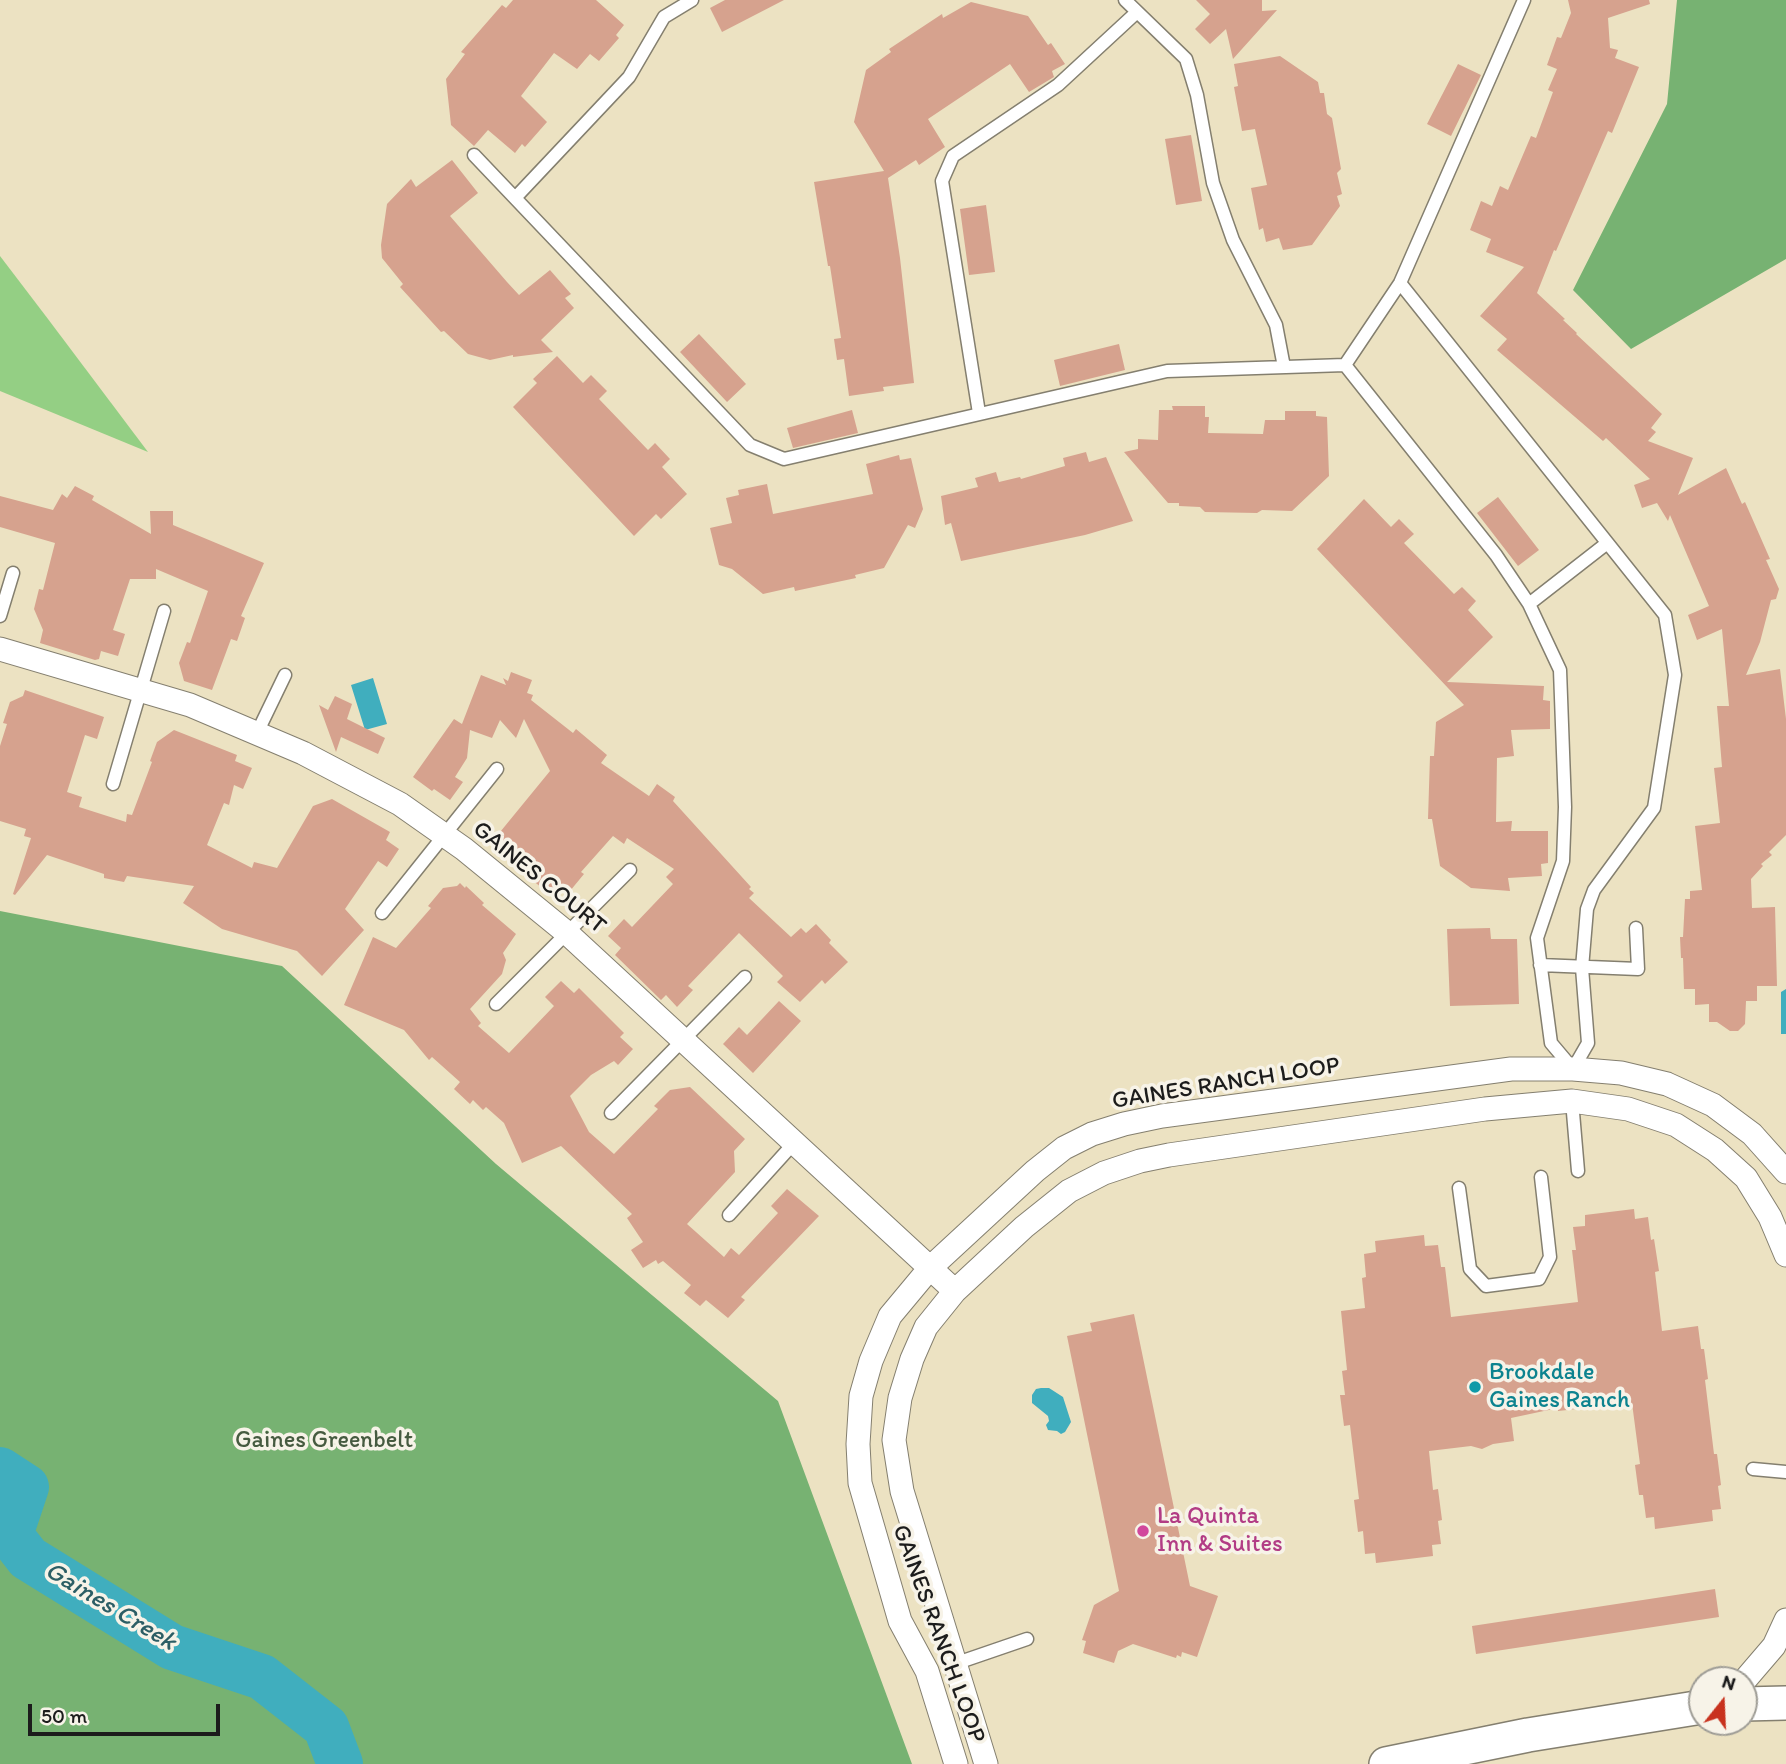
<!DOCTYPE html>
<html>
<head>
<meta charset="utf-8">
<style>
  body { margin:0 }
  #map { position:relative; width:1786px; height:1764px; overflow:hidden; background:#ece2c2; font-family:Itim,sans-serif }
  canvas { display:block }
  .north { position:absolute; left:1688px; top:1666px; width:70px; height:70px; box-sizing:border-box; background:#f7f3e8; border:2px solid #9f9d96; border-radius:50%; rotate:18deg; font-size:19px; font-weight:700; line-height:28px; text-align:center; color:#1c1c1c }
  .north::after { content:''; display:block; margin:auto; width:24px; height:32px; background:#c8321e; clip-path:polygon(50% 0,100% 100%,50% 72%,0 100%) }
  .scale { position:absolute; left:28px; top:1704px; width:192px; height:32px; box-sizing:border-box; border:4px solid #1c1c1c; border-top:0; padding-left:9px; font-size:21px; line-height:24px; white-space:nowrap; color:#1c1c1c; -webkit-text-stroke:5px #f7f3e8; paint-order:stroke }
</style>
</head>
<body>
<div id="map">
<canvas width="1786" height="1764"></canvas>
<div class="north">N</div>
<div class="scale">50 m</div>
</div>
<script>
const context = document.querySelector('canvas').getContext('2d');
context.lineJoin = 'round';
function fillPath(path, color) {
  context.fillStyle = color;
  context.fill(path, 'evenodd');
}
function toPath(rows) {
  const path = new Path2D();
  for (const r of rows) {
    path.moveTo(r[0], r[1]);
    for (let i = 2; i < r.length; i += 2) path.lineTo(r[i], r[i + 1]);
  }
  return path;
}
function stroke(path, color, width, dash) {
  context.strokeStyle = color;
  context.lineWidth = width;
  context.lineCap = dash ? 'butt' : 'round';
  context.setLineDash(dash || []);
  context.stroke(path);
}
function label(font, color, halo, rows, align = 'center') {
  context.font = font + ' Itim,sans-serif';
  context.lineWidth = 7;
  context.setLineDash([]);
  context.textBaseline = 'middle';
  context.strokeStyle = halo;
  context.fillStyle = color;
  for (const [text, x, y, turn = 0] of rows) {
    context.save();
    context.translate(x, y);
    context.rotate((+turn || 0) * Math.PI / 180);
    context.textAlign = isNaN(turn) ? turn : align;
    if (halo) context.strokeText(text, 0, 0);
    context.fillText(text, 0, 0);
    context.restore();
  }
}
fillPath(toPath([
  [0,256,48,319,148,452,0,391]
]), '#94cf84');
fillPath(toPath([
  [1677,0,1786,0,1786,259,1631,349,1573,290,1667,104],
  [0,911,282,966,496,1164,778,1401,912,1764,0,1764]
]), '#77b272');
fillPath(toPath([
  [373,678,387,724,365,730,351,685],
  [1786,989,1786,1034,1781,1034,1781,992],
  [1041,1388,1049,1388,1063,1397,1071,1422,1065,1432,1061,1434,1057,1431,1048,1430,1046,1425,1049,1421,1048,1416,1032,1403,1032,1395,1036,1389]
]), '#40aebe');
stroke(toPath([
  [0,1470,26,1487,10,1535,28,1558,172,1647,262,1677,326,1727,340,1764]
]), '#40aebe', 46);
fillPath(toPath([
  [513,0,596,0,624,25,616,35,619,38,599,61,590,54,577,69,554,53,521,96,547,122,525,147,522,144,515,153,488,130,474,146,451,125,446,79,465,54,461,52,502,5,506,8],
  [725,0,784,0,722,32,710,8],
  [1196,0,1262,0,1262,11,1277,10,1233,59,1226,29,1210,44,1195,29,1210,14],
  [1568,0,1649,0,1650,4,1608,18,1610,48,1618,50,1615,58,1639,67,1612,133,1608,131,1556,251,1554,250,1537,293,1565,319,1563,320,1577,333,1576,334,1662,414,1651,428,1656,432,1648,441,1693,458,1678,495,1726,468,1742,504,1745,502,1770,559,1766,560,1779,589,1776,599,1771,600,1760,642,1746,675,1780,669,1786,719,1786,835,1769,852,1772,855,1761,864,1763,866,1751,879,1752,908,1775,907,1777,986,1757,986,1757,1001,1746,1001,1745,1024,1738,1031,1730,1031,1717,1022,1709,1022,1709,1004,1695,1005,1695,989,1684,989,1683,958,1681,958,1680,937,1683,937,1685,899,1690,899,1690,891,1702,890,1695,826,1720,823,1714,768,1722,767,1717,706,1729,706,1722,629,1697,640,1688,615,1709,606,1670,515,1668,521,1657,503,1642,508,1634,485,1650,479,1606,438,1603,441,1497,350,1507,339,1480,316,1524,267,1486,252,1491,239,1470,230,1481,201,1492,206,1500,186,1508,190,1531,136,1536,138,1553,92,1548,90,1557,69,1547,65,1557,37,1561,38,1571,13],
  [971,2,1028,16,1048,45,1051,43,1065,64,1052,71,1054,77,1029,92,1010,64,928,119,945,147,919,165,916,160,888,178,900,258,914,383,883,387,884,391,849,396,844,359,837,360,834,339,841,338,830,266,828,266,814,182,884,171,854,122,866,70,891,52,889,49,942,14,943,18],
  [1280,56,1318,82,1320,93,1324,93,1327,114,1332,118,1341,169,1337,173,1342,194,1337,196,1340,206,1312,245,1283,250,1279,238,1266,242,1263,228,1259,230,1251,188,1267,185,1255,129,1242,131,1234,87,1238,86,1234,64],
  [1458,64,1481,75,1451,136,1427,124],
  [1191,135,1202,201,1176,205,1165,139],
  [452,160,478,193,450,216,507,282,519,295,550,270,571,294,565,298,574,308,541,340,553,352,513,357,513,355,490,360,468,354,444,331,441,332,400,287,403,284,382,258,381,245,387,204,411,179,416,187],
  [986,205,995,272,969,275,960,209],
  [699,334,746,384,727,402,680,352],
  [1119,344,1125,370,1060,386,1054,360],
  [557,356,583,383,591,375,607,391,599,399,648,450,655,443,670,459,662,467,687,494,661,519,656,514,634,536,513,407,537,383,533,379],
  [1172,406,1205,406,1205,417,1209,417,1208,433,1263,434,1265,420,1285,420,1285,411,1316,411,1316,416,1327,417,1329,476,1292,511,1262,510,1257,513,1205,512,1200,507,1179,506,1179,503,1168,503,1124,452,1138,449,1138,439,1158,440,1159,410,1173,410],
  [852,410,858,433,793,448,787,428],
  [1086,452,1089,462,1106,457,1133,521,1085,535,961,561,951,523,945,525,941,496,978,487,975,478,996,472,999,482,1020,477,1021,479,1065,466,1063,458],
  [899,455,900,460,911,458,923,509,915,528,908,525,884,568,855,575,856,578,795,591,794,587,763,594,732,569,719,565,710,528,732,523,726,498,739,495,738,490,767,484,773,514,873,494,866,464],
  [75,486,94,496,92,500,151,534,150,511,173,511,173,525,264,563,241,616,245,618,237,641,231,639,212,690,184,681,179,663,187,642,190,643,208,591,156,569,156,579,130,579,113,630,125,634,118,656,101,651,99,659,95,660,40,643,43,630,34,609,39,589,43,590,55,543,0,527,0,496,53,510,62,494,67,498],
  [1498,497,1539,550,1518,566,1477,513],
  [1364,499,1391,527,1399,519,1414,534,1404,543,1454,594,1462,587,1476,601,1468,610,1493,637,1447,682,1544,686,1543,700,1550,701,1550,729,1511,730,1514,756,1497,758,1496,822,1512,821,1511,831,1548,831,1548,863,1541,864,1542,876,1508,878,1510,891,1471,888,1440,866,1432,819,1428,819,1430,756,1434,756,1436,722,1464,705,1317,549],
  [511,672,532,680,527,693,533,695,531,700,573,733,576,729,607,755,601,763,649,796,657,784,675,797,673,801,751,887,749,889,754,893,749,898,791,937,801,928,806,933,816,924,831,940,829,943,848,962,825,984,822,980,800,1002,777,982,783,976,739,933,688,986,693,990,677,1007,666,995,661,1000,615,955,621,948,608,936,624,919,632,927,673,884,666,877,674,869,627,838,624,844,613,836,581,872,584,874,570,891,562,884,552,896,496,851,500,845,496,837,550,771,524,719,516,738,500,720,492,738,470,730,467,758,455,777,463,782,450,800,434,789,432,791,413,777,454,719,462,724,481,675,506,685,503,678,508,681],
  [25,690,104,717,97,739,85,735,67,792,82,797,79,807,126,822,127,814,132,815,152,762,150,761,157,742,174,730,237,755,235,761,252,768,243,789,234,785,229,805,224,803,207,845,252,868,254,862,277,868,313,806,332,799,390,832,386,840,399,849,387,867,378,861,345,909,364,930,322,976,297,951,222,929,183,903,194,886,127,876,124,882,104,878,104,874,47,855,15,895,13,894,31,838,24,836,26,829,0,821,0,746,7,724,3,723,10,702,23,696],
  [335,696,352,704,347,719,385,738,378,754,341,737,336,752,319,705,328,710],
  [460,883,465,888,466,886,484,903,482,905,516,934,503,953,506,960,502,974,470,1009,481,1023,478,1026,509,1053,554,1006,545,997,561,981,574,993,579,988,624,1033,620,1037,633,1049,618,1065,614,1061,591,1075,570,1096,589,1132,614,1154,658,1109,654,1106,670,1090,690,1087,745,1139,734,1151,735,1172,687,1224,724,1257,731,1248,739,1255,778,1213,771,1206,787,1189,819,1216,741,1297,745,1300,728,1318,706,1300,700,1306,684,1293,691,1285,663,1261,658,1264,656,1260,643,1268,631,1250,643,1242,627,1218,632,1214,561,1146,522,1163,504,1123,486,1107,483,1110,473,1100,470,1104,454,1089,460,1082,432,1057,429,1060,404,1030,344,1005,373,937,396,948,431,908,428,906,443,888,457,886],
  [1490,928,1491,939,1517,939,1519,1004,1450,1006,1447,929],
  [779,1001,801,1021,753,1073,723,1044,739,1027,747,1035],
  [1634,1209,1635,1219,1648,1217,1651,1240,1654,1239,1659,1271,1655,1272,1662,1331,1698,1326,1701,1349,1704,1349,1708,1379,1705,1380,1714,1454,1717,1454,1721,1485,1718,1486,1721,1509,1712,1510,1713,1521,1655,1529,1654,1517,1646,1518,1643,1495,1639,1495,1635,1465,1640,1464,1632,1403,1558,1411,1558,1408,1511,1418,1514,1441,1493,1444,1482,1449,1471,1446,1429,1451,1433,1490,1438,1489,1442,1520,1438,1521,1441,1544,1432,1545,1433,1556,1376,1563,1375,1553,1365,1554,1363,1531,1358,1532,1354,1500,1359,1499,1350,1425,1344,1426,1340,1395,1345,1395,1342,1371,1347,1370,1341,1311,1365,1308,1362,1278,1366,1277,1364,1254,1376,1252,1375,1241,1424,1235,1425,1246,1438,1245,1441,1267,1445,1267,1451,1317,1578,1302,1572,1250,1576,1250,1573,1227,1585,1226,1585,1215],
  [1134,1314,1190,1586,1218,1596,1197,1657,1182,1652,1181,1657,1177,1655,1176,1658,1133,1644,1118,1651,1114,1663,1083,1653,1086,1641,1082,1640,1094,1605,1119,1591,1067,1336,1092,1331,1090,1323],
  [1715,1589,1719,1617,1476,1654,1472,1626]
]), '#d6a28e');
const lane = toPath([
  [1125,0,1186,59,1197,95,1213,183,1233,240,1276,325,1284,367],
  [474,155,750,445,784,459,1167,371,1345,365],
  [515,198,629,77,664,17,692,0],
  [1345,365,1496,555,1529,604,1560,670,1565,807,1563,861,1537,938,1551,1043,1573,1069,1588,1043,1582,968,1587,909,1594,890,1654,808,1675,675,1665,615,1400,283],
  [1345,365,1400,283,1524,0],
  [979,413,942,181,953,156,1058,85,1137,12],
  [1529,604,1606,544],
  [0,616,13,573],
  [257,733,285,675],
  [113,784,164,611],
  [382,913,497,769],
  [1540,965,1638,969,1636,928],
  [496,1004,630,870],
  [1572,1101,1578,1171],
  [611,1113,745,977],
  [1459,1188,1470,1269,1486,1286,1539,1279,1550,1257,1541,1177],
  [729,1215,795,1142],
  [1753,1469,1786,1472],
  [957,1663,1027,1639]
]);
const street = toPath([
  [0,649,190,705,303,753,400,804,464,849,567,933,955,1291],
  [1744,1681,1774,1646,1786,1620],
  [956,1764,927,1671,900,1621,860,1483,858,1444,861,1396,871,1361,890,1316,930,1268,1035,1171,1064,1148,1092,1134,1124,1124,1162,1116,1511,1069,1573,1069,1621,1073,1667,1084,1713,1105,1752,1134,1786,1172],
  [986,1764,902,1491,894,1440,900,1398,912,1359,926,1327,955,1291,1024,1227,1069,1191,1104,1173,1140,1161,1169,1155,1485,1109,1572,1101,1628,1109,1676,1125,1715,1150,1746,1178,1770,1217,1786,1255]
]);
const secondary = toPath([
  [1744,1704,1786,1703],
  [1386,1764,1528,1735,1702,1707]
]);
stroke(lane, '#847f6f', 15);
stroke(street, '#847f6f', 25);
stroke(secondary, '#847f6f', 36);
stroke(lane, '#fff', 12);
stroke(street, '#fff', 23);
stroke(secondary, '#fff', 33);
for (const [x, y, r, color] of [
  [1475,1387,7,"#0f9aa8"],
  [1143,1531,7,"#d1479c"]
]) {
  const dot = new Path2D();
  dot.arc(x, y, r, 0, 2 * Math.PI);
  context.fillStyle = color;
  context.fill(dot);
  stroke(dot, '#f7f3e8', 2.5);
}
label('24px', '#1c1c1c', '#f7f3e8', [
  ["GAINES COURT",539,878,39],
  ["GAINES RANCH LOOP",1226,1084,-9],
  ["GAINES RANCH LOOP",938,1634,70]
]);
label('24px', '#0d838f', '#f7f3e8', [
  ["Brookdale",1489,1373],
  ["Gaines Ranch",1489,1401]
], 'left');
label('24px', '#465b40', '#f7f3e8', [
  ["Gaines Greenbelt",324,1441]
]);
label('24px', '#b23c85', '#f7f3e8', [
  ["La Quinta",1157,1517],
  ["Inn & Suites",1157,1545]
], 'left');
label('italic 26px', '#2c5e65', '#f7f3e8', [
  ["Gaines Creek",110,1607,31]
]);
</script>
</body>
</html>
